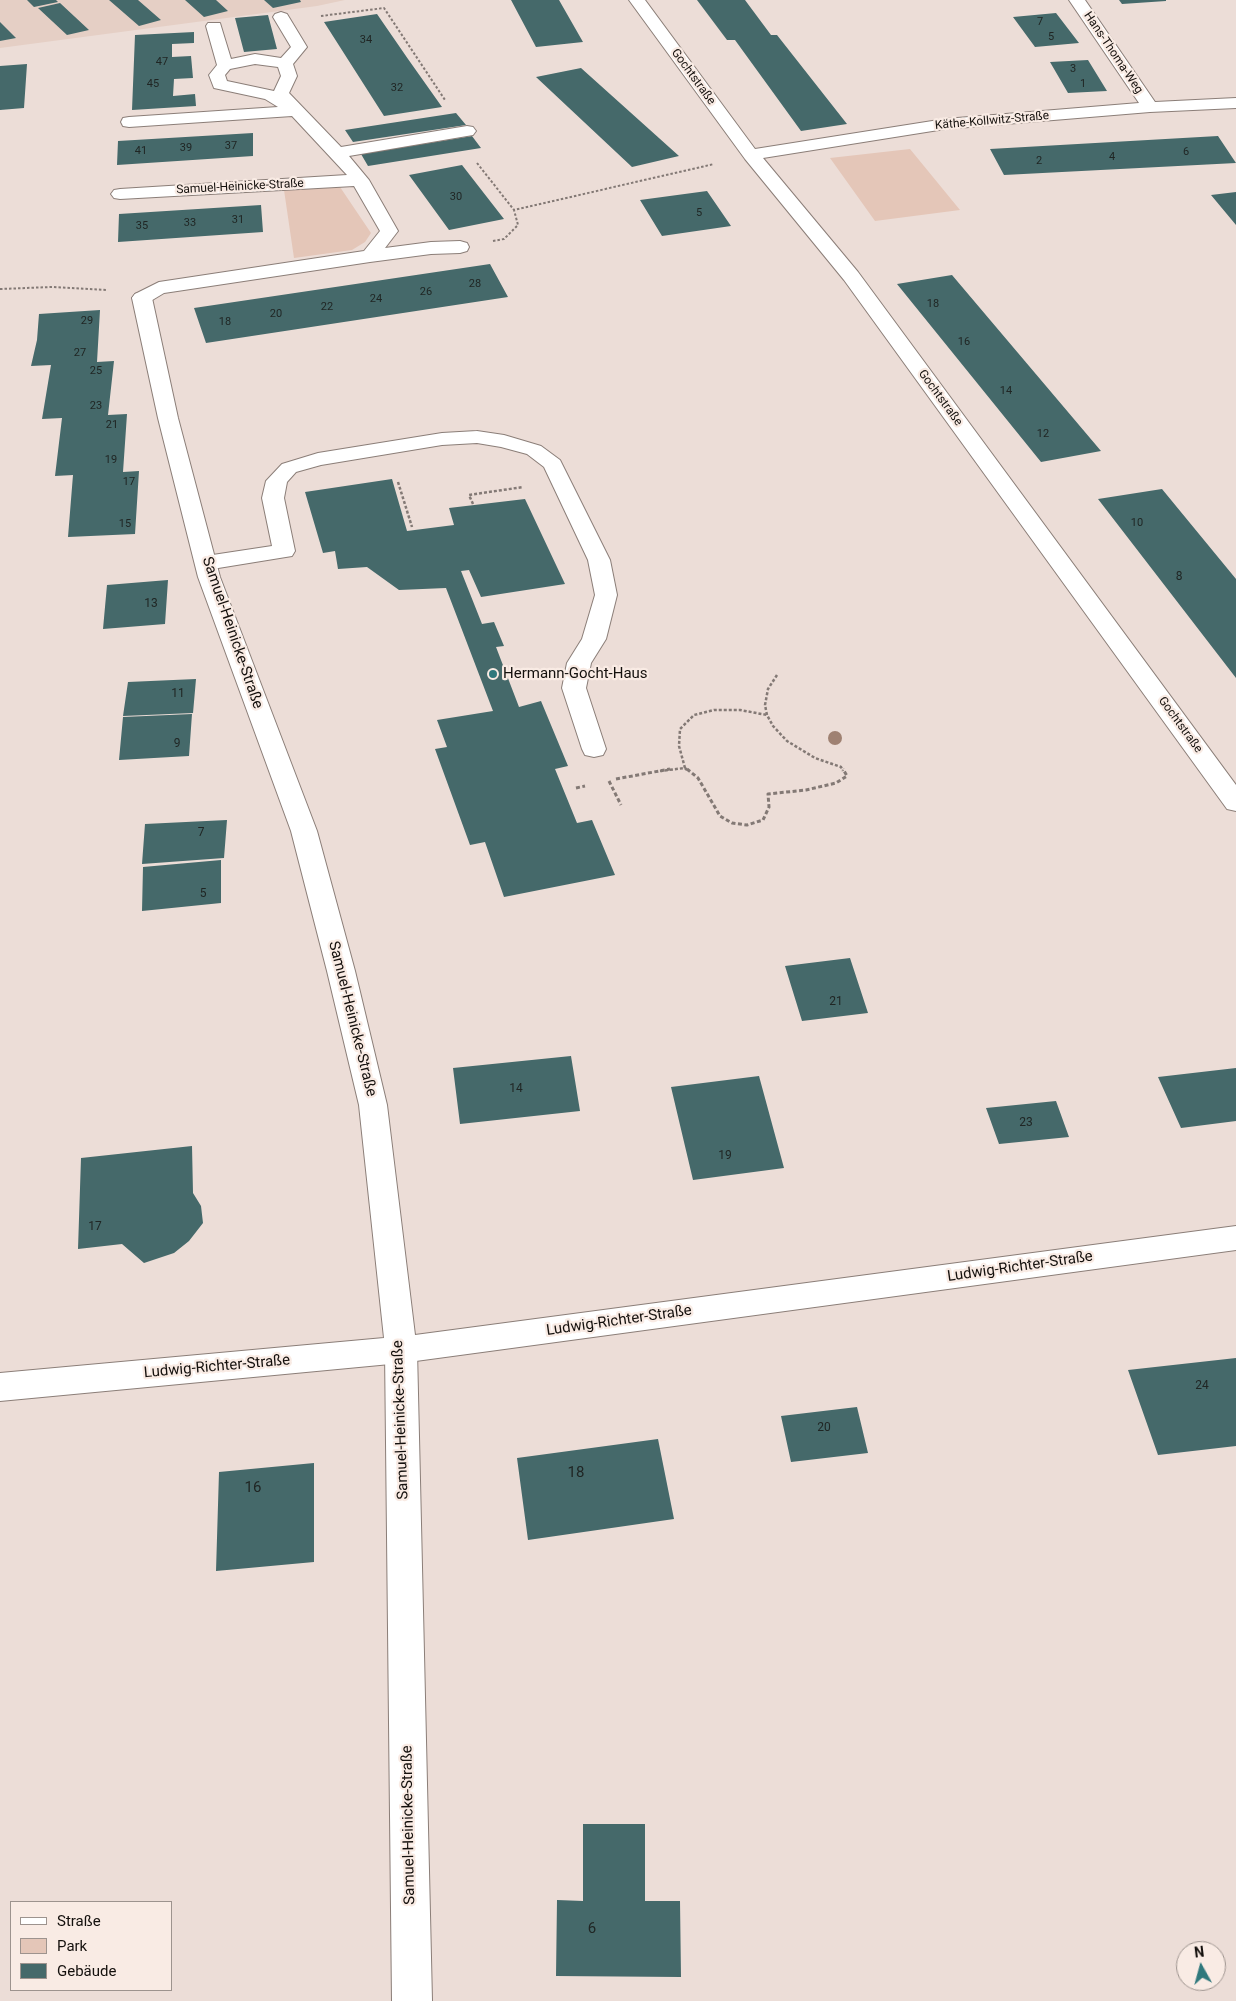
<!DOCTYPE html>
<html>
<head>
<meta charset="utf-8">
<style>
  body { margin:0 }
  #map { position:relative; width:1236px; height:2001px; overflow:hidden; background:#ecddd7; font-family:Roboto,sans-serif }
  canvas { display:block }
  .legend { position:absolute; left:10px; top:1901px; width:162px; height:90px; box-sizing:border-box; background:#f9ebe4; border:1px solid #9d938e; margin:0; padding:6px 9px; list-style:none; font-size:15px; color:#14100d }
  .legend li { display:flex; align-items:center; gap:10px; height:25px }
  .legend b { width:25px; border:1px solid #9d938e }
  .north { position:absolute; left:1176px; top:1941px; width:50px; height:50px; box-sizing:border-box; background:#f9ebe4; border:1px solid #9d938e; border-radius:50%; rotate:353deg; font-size:14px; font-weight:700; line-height:20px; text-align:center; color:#14100d }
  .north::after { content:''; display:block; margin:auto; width:18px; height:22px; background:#2f787c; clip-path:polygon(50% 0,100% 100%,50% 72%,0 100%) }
</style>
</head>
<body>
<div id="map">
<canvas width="1236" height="2001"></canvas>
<ul class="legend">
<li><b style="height:6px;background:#fff"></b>Straße</li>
<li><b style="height:14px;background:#e4c6b8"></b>Park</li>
<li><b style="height:14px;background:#45696a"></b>Gebäude</li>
</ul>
<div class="north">N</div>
</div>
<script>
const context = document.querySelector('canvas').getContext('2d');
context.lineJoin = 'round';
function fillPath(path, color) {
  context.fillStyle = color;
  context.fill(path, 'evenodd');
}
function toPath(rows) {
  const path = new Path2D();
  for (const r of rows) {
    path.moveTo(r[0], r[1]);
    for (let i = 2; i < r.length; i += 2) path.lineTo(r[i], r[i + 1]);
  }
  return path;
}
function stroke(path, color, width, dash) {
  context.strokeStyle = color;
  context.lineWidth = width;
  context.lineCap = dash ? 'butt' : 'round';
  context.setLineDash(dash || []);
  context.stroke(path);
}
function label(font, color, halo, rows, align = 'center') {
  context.font = font + ' Roboto,sans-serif';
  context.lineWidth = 4.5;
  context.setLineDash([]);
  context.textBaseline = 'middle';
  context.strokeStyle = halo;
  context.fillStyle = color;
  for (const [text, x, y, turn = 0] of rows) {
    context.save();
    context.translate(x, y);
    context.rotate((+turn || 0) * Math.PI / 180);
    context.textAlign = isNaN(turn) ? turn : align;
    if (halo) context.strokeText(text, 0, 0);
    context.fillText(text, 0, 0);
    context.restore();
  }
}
fillPath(toPath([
  [0,0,345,0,317,6,0,48]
]), '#e5cfc5');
fillPath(toPath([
  [910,149,960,210,875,221,830,158],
  [340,187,371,233,365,242,352,250,294,258,284,190]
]), '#e4c6b8');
fillPath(toPath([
  [27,0,56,0,58,2,34,7],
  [109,0,138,0,161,20,139,26],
  [185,0,216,0,228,11,204,17],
  [264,0,300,0,301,2,273,8],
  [511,0,559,0,583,42,536,47],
  [697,0,745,0,771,35,777,35,847,124,801,131,735,40,727,40],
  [1119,0,1166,0,1166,1,1122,4],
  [60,3,89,30,67,35,38,8],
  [1056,13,1079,43,1035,47,1013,17],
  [377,14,408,59,442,107,384,116,324,22],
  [268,15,277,49,244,52,235,18],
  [0,22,16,38,0,41],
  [194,32,194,43,172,44,172,57,191,56,193,78,174,79,173,96,195,94,196,106,132,110,135,35],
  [1088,60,1107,91,1068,93,1050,62],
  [27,64,24,108,0,110,0,66],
  [581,68,679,156,632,167,536,77],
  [456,113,466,125,353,142,345,130],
  [253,133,253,156,117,165,118,141],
  [472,136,481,148,368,166,361,154],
  [1218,136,1236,163,1004,175,990,149],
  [462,165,504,219,449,230,409,175],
  [707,191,731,226,662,236,640,200],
  [1236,192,1236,225,1211,195],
  [261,205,263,232,118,242,119,214],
  [490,264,508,297,206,343,194,308],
  [952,275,1101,451,1041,462,897,284],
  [100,310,97,362,114,361,108,415,127,414,123,472,139,471,135,534,68,537,73,475,55,476,62,418,42,419,51,365,31,366,37,340,39,314],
  [392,479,407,531,454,525,449,508,525,499,565,584,481,597,469,570,461,571,482,624,494,622,504,646,496,647,519,707,541,701,568,766,555,769,577,823,592,820,615,875,504,897,485,842,470,845,435,749,447,747,437,720,493,711,446,588,399,590,367,567,338,569,335,551,323,553,305,492],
  [1162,489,1236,579,1236,678,1098,499],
  [168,580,165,624,103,629,107,585],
  [196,679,193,713,123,716,128,682],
  [192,714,189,756,119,760,123,717],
  [227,820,224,858,142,864,145,824],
  [221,860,221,903,142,911,143,867],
  [850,958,868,1013,802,1021,785,966],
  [571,1056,580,1111,460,1124,453,1068],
  [1236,1068,1236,1121,1181,1128,1158,1077],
  [759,1076,784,1168,693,1180,671,1087],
  [1056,1101,1069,1137,999,1144,986,1108],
  [192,1146,193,1193,201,1206,203,1223,189,1241,174,1253,144,1263,122,1244,78,1249,81,1158],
  [1236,1358,1236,1446,1158,1455,1128,1370],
  [857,1407,868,1453,791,1462,781,1416],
  [658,1439,674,1519,528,1540,517,1458],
  [314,1463,314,1562,216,1571,219,1472],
  [583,1824,645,1824,645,1901,680,1901,681,1977,556,1976,557,1900,583,1901]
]), '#45696a');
const service = toPath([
  [281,12,287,14,307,47,293,64,297,76,289,93,341,147,467,126,473,127,476,131,473,135,467,136,349,156,369,180,398,231,385,248,431,242,460,241,467,243,469,247,467,251,460,253,431,254,370,262,164,293,149,302,142,304,135,302,132,298,135,294,159,282,364,251,380,231,354,186,120,199,114,198,111,194,114,190,120,189,347,175,292,116,129,127,123,126,121,122,123,118,129,117,278,107,265,99,214,88,209,75,217,65,206,26,208,23,220,23,231,59,255,54,281,58,291,47,273,17,275,14,281,12],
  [255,64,278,67,281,76,274,91,227,81,225,75,230,69,255,64],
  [477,431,504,435,541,446,560,460,610,560,617,595,606,639,591,663,586,688,606,749,603,755,594,757,585,755,582,749,562,688,567,663,582,639,595,595,588,560,544,467,527,454,501,447,477,443,442,445,321,465,296,472,287,482,284,498,295,551,292,556,206,570,198,568,195,563,198,558,206,556,272,546,262,498,266,481,282,464,318,453,442,433,477,431],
  [401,1337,412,1341,417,1350,432,2001,392,2001,385,1350,390,1341,401,1337]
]);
const minor = toPath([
  [629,0,645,0,755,149,945,119,1139,103,1069,0,1085,0,1155,102,1236,98,1236,108,1150,112,945,129,763,158,858,272,1236,785,1236,811,1227,809,844,280,745,159,629,0],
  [142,292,149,294,152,298,178,418,220,577,317,831,355,971,387,1105,415,1335,1236,1226,1236,1250,401,1363,0,1401,0,1373,384,1338,359,1105,327,971,291,831,198,577,158,418,132,298,135,294,142,292]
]);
stroke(service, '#8b7e78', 2);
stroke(minor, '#8b7e78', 2);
stroke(toPath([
  [321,16,384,8,445,100],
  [477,163,514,210],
  [493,241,504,239,518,225,514,210,714,164],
  [0,289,52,287,107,290]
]), '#837975', 2, [2.5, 2]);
stroke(toPath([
  [398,482,412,527],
  [473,504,469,495,523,487],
  [777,675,768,689,765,705,767,715,773,726,787,741,815,758,841,767,843,771],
  [685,768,679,746,680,729,694,715,714,710,740,710,767,715],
  [660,771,685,768,688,771]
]), '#837975', 2.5, [3, 2]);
stroke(toPath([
  [687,769,698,778,720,816,732,823,747,825,763,820,769,807,768,794,806,790,836,783,847,776,843,769],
  [616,779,670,769],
  [609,781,621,805],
  [576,788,585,786]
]), '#837975', 3, [4, 2.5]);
fillPath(service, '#fff');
fillPath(minor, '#fff');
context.fillStyle = '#9f8172';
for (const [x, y] of [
  [835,738]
]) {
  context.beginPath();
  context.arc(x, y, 7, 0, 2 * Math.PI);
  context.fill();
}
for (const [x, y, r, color] of [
  [493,674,5,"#2f787c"]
]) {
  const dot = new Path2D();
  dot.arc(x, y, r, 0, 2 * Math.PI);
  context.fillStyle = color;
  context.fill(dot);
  stroke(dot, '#f9ebe4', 2);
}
label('11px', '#202624', null, [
  ["7",1040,22],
  ["5",1051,37],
  ["34",366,40],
  ["47",162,62],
  ["3",1073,69],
  ["45",153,84],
  ["1",1083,84],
  ["32",397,88],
  ["37",231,146],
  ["39",186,148],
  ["41",141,151],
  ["6",1186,152],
  ["4",1112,157],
  ["2",1039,161],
  ["30",456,197],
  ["5",699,213],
  ["31",238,220],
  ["33",190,223],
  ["35",142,226],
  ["28",475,284],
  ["26",426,292],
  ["24",376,299],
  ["18",933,304],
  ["22",327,307],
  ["20",276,314],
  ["29",87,321],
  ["18",225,322],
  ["16",964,342],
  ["27",80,353],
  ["25",96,371],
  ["14",1006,391],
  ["23",96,406],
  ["21",112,425],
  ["12",1043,434],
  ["19",111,460],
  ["17",129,482],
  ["10",1137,523],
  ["15",125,524]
]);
label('12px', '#14100d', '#f9ebe4', [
  ["Hans-Thoma-Weg",1113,53,56],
  ["Gochtstraße",693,77,54],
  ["Käthe-Kollwitz-Straße",992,121,-5],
  ["Samuel-Heinicke-Straße",240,187,-3],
  ["Gochtstraße",940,398,54],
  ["Gochtstraße",1180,725,54]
]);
label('12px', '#202624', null, [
  ["8",1179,577],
  ["13",151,604],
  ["11",178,694],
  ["9",177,744],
  ["7",201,833],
  ["5",203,894],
  ["21",836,1002],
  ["14",516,1089],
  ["23",1026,1123],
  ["19",725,1156],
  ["17",95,1227],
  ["24",1202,1386],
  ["20",824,1428]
]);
label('15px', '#14100d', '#f9ebe4', [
  ["Samuel-Heinicke-Straße",232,633,71],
  ["Samuel-Heinicke-Straße",352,1019,76],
  ["Ludwig-Richter-Straße",1020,1267,-8],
  ["Ludwig-Richter-Straße",619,1321,-8],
  ["Ludwig-Richter-Straße",217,1367,-5],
  ["Samuel-Heinicke-Straße",401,1420,-92],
  ["Samuel-Heinicke-Straße",409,1825,-91]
]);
label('15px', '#14100d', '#f9ebe4', [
  ["Hermann-Gocht-Haus",503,674]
], 'left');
label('15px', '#202624', null, [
  ["18",576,1473],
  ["16",253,1488],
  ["6",592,1929]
]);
</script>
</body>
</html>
